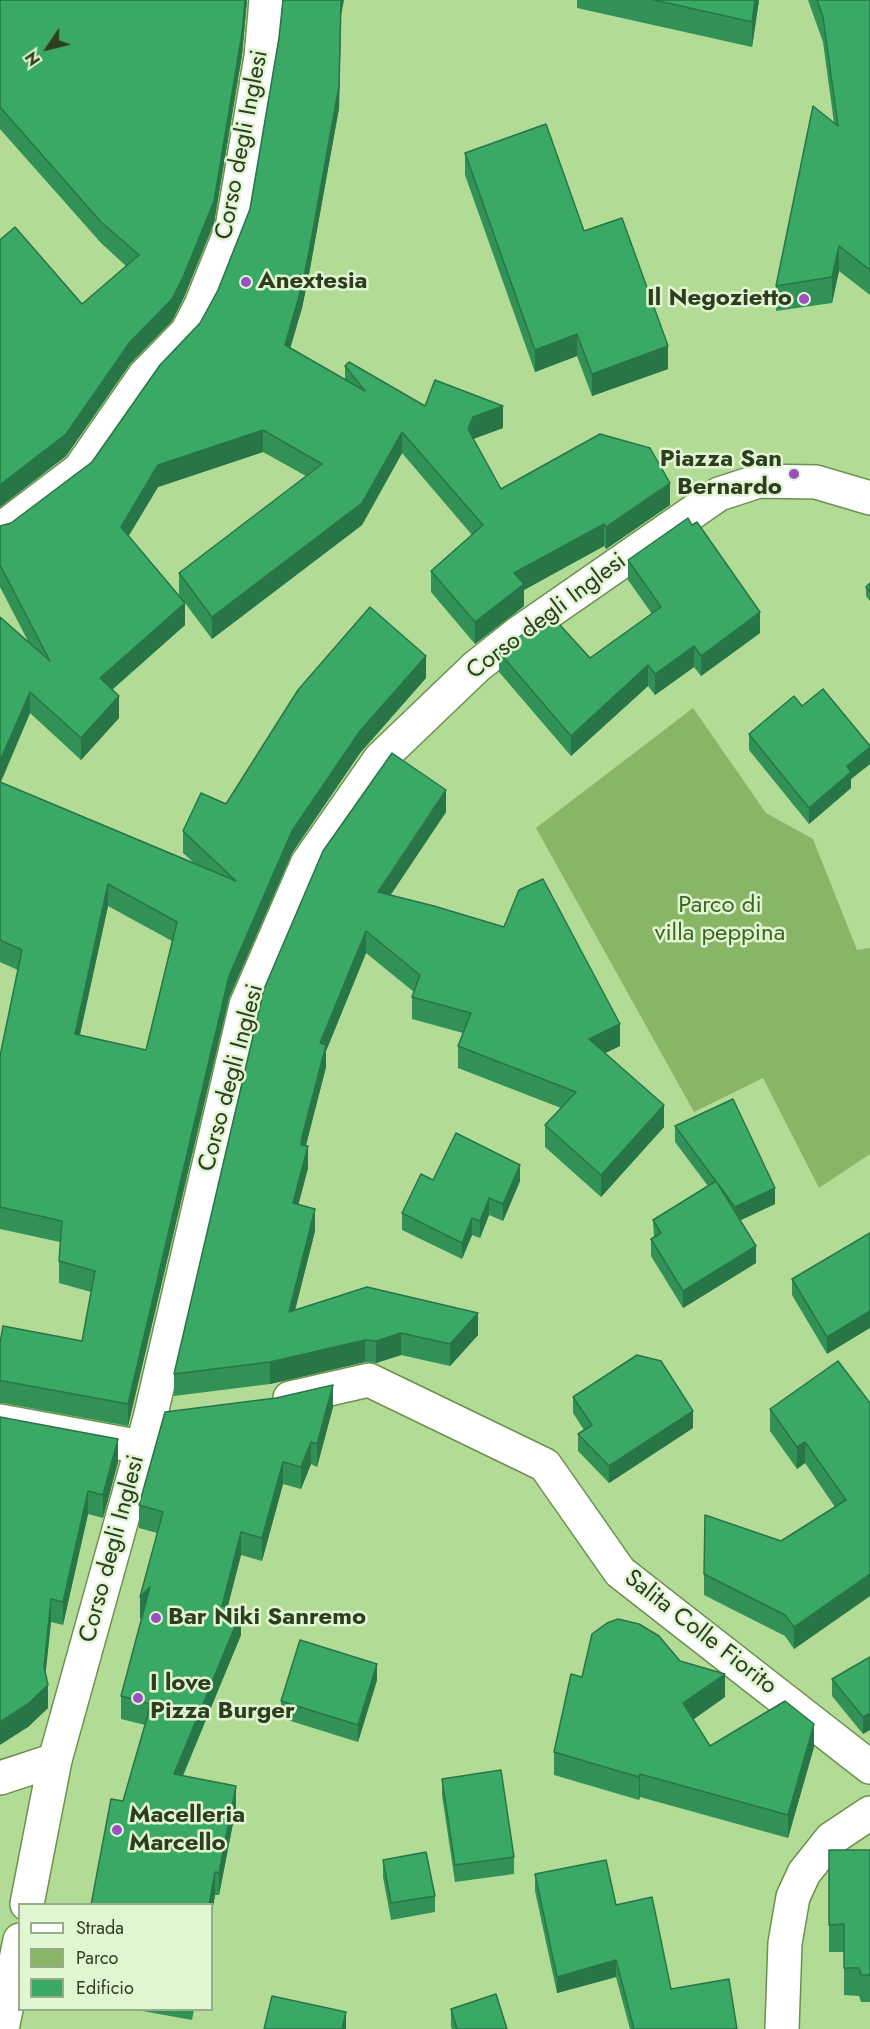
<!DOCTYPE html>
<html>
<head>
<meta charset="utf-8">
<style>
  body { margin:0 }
  #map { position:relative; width:870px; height:2029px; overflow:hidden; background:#b2db95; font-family:Jost,sans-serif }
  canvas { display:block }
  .legend { position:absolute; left:18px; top:1903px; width:195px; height:108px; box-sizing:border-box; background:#e0f5d2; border:2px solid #98ab8b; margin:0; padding:8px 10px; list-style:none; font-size:18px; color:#2c3d20 }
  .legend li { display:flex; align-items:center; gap:12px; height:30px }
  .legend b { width:30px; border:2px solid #98ab8b }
  .north { position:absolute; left:18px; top:18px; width:60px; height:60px; -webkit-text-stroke:4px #e0f5d2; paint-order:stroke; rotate:235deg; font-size:16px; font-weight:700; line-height:24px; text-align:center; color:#2c3d20 }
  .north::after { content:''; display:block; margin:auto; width:21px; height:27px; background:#2c3d20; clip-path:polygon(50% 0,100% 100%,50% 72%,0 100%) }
</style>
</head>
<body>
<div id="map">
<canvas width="870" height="2029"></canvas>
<ul class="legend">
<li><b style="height:8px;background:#fff"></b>Strada</li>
<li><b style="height:16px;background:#88b666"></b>Parco</li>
<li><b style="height:16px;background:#39a965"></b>Edificio</li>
</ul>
<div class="north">N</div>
</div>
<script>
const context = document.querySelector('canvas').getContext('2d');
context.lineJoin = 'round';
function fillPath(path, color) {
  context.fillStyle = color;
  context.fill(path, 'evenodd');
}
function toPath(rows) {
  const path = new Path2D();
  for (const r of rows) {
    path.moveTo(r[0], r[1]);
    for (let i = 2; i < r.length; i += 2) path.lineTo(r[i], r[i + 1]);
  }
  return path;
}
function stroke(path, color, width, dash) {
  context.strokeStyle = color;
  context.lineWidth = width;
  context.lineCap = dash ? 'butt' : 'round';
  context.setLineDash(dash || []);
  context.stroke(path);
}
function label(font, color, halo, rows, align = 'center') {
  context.font = font + ' Jost,sans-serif';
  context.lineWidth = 5;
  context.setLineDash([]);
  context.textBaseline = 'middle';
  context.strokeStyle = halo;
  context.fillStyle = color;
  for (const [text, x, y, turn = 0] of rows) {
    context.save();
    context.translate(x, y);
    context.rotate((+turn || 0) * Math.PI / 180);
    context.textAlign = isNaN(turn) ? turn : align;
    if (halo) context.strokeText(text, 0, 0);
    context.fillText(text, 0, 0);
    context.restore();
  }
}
fillPath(toPath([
  [693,708,766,813,813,839,857,950,870,948,870,1154,819,1188,763,1078,694,1112,536,828]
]), '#88b666');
const minor = toPath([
  [0,530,80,469,145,375,187,332,201,305,232,228,261,57,266,0],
  [290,1398,369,1380,545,1465,620,1572,870,1767],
  [0,1421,141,1447],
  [0,1778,55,1760],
  [782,2029,785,1943,793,1897,804,1873,831,1839,870,1813]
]);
const major = toPath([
  [27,1904,55,1760,150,1418,246,1005,307,864,380,759,476,667,520,632,719,494,759,481,816,482,870,498],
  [2,2029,20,1940]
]);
stroke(minor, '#6b914e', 36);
stroke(major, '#6b914e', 36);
stroke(minor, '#fff', 33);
stroke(major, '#fff', 33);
fillPath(toPath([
  [0,0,247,0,242,55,214,223,184,297,172,321,130,364,66,456,0,507,0,240,82,304,126,266,101,243,0,129],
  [577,0,759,0,752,47,577,8],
  [808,0,870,0,870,295,839,271,832,303,776,311,776,286,834,123,823,42],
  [341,16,339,108,309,274,302,308,290,348,345,380,345,366,425,406,503,428,473,439,501,489,670,505,606,549,604,546,524,590,524,606,475,644,431,592,431,571,472,535,402,453,362,525,212,639,185,603,185,625,112,690,119,718,81,760,30,713,1,782,193,862,183,853,183,831,426,678,360,753,292,853,229,998,128,1426,3,1403,0,1403,0,1343,82,1341,91,1292,59,1283,59,1261,60,1242,0,1229,0,1056,18,970,0,962,0,617,29,643,0,587,0,526,11,523,92,462,200,323,218,290],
  [263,452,306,476,179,573,179,595,184,602,128,536,158,487],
  [108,906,172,941,146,1050,80,1035],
  [465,153,584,231,668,369,592,396,577,356,535,372,465,175],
  [628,560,760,633,701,676,694,667,655,695,648,686,571,756,499,672,499,652,590,658,652,614,628,580],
  [870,583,870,601,866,596,866,587],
  [802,706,870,746,870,764,851,779,851,788,809,824,749,750,749,734],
  [446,812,390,895,620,1046,605,1053,664,1127,601,1197,545,1147,545,1125,561,1108,458,1068,458,1046,463,1033,412,1019,412,997,414,992,366,953,326,1051,326,1067,306,1146,308,1168,298,1205,315,1231,295,1310,478,1335,450,1366,401,1355,376,1363,365,1362,270,1384,174,1396,174,1374,264,989],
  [675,1126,775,1204,740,1220,756,1263,683,1308,651,1256,651,1239,654,1237,653,1220,708,1186,675,1142],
  [433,1180,520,1181,503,1221,489,1215,480,1238,472,1235,462,1259,402,1230,402,1213],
  [870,1233,827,1354,792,1295,792,1279],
  [838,1361,870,1596,794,1649,785,1636,704,1595,704,1574,781,1541,835,1507,805,1463,797,1469,770,1431,770,1409],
  [573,1397,693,1428,609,1483,578,1451,578,1434,584,1430,573,1413],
  [333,1407,317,1467,311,1464,301,1489,283,1484,262,1561,241,1555,227,1608,241,1635,183,1776,236,1808,219,1895,215,1895,212,1912,212,1905,123,1801,145,1725,121,1719,121,1696,142,1617,140,1619,157,1533,139,1528,139,1505],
  [0,1417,118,1462,103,1518,88,1514,63,1625,51,1622,45,1673,48,1708,28,1727],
  [870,1657,870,1730,863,1734,832,1696,832,1679],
  [680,1661,725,1697,693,1719,710,1746,814,1747,788,1838,640,1797,639,1800,554,1775,554,1752,582,1677],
  [377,1680,358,1742,281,1718,281,1701],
  [442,1779,514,1857,514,1874,455,1882,442,1795],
  [829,1850,870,1850,870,2002,861,2002,859,1996,844,1995,844,1952,829,1952],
  [383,1860,435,1896,435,1912,391,1920,383,1877],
  [535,1874,616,1905,671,1989,737,2029,630,2029,616,1977,557,1993,535,1891],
  [451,2009,507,2029,452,2029,451,2026],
  [137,2010,194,2010,192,2020]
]), '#319157');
fillPath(toPath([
  [245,0,247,0,242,55,214,223,184,297,172,321,130,364,66,456,0,507,0,485,66,434],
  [341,0,344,0,341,16,339,108,309,274,302,308,285,366,285,345],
  [755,0,759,0,752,47,752,22],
  [839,246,839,271,832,303,832,277],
  [577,334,577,356,535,372,535,350],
  [668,346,668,369,592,396,592,374],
  [503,406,503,428,473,439,468,429,473,417],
  [263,430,263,452,158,487,121,549,121,527,158,465],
  [402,432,402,453,362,525,212,639,212,617],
  [670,483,670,505,606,549,606,527],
  [604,524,604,546,524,590,524,606,475,644,475,622,514,573],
  [185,603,185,625,100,700,100,678],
  [760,612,760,633,701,676,701,656],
  [694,646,694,667,655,695,655,674],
  [426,656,426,678,360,753,292,853,229,998,128,1426,128,1404,229,976,292,831,360,731],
  [648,665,648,686,571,756,571,736],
  [30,692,30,713,0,783,0,761],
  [119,696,119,718,81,760,81,738],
  [870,747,870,764,851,779,851,788,809,824,809,808,847,766],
  [446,790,446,812,378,914,378,892],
  [108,884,108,906,75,1056,75,1034],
  [366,931,366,953,326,1051,326,1067,302,1159,301,1145,320,1043],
  [620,1024,620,1046,589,1061,589,1039],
  [664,1105,664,1127,601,1197,601,1175],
  [308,1146,308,1168,293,1225,293,1203],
  [520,1165,520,1181,503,1221,503,1204],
  [775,1188,775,1204,735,1223,735,1207],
  [489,1198,489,1215,480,1238,480,1221],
  [315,1209,315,1231,289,1334,289,1312],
  [472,1218,472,1235,462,1259,462,1243],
  [756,1246,756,1263,683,1308,683,1291],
  [870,1311,870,1328,827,1354,827,1337],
  [478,1313,478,1335,450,1366,450,1344],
  [401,1333,401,1355,376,1363,376,1341],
  [365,1340,365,1362,270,1384,270,1362],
  [333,1385,333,1407,317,1467,317,1444],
  [693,1411,693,1428,609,1483,609,1466],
  [118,1439,118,1462,103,1518,103,1495],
  [311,1442,311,1464,301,1489,301,1467],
  [805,1442,805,1463,797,1469,797,1447],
  [283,1462,283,1484,262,1561,262,1538],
  [88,1491,88,1514,63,1625,63,1602],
  [241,1532,241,1555,222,1629,222,1606],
  [870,1574,870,1596,794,1649,794,1627],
  [150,1587,150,1609,140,1619,140,1597],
  [51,1599,51,1622,44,1689,48,1685,48,1708,28,1727,0,1745,0,1722,44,1667],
  [241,1612,241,1635,174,1796,174,1774],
  [377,1664,377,1680,358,1742,358,1725],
  [725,1674,725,1697,683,1727,683,1703],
  [870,1713,870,1730,863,1734,863,1717],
  [814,1724,814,1747,788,1838,788,1815],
  [640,1774,640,1797,639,1800,639,1777],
  [236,1786,236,1808,219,1895,219,1873],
  [215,1872,215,1895,212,1912,212,1905,209,1905],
  [616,1960,616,1977,557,1993,557,1977],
  [346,2012,346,2029,342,2029]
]), '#287647');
const building = toPath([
  [0,0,245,0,242,33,214,201,184,275,172,299,130,342,66,434,0,485,0,240,15,227,82,304,139,255,101,222,0,107,0,0],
  [283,0,341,0,339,86,309,252,302,286,285,345,365,391,345,366,349,362,425,406,435,380,503,406,473,417,468,429,501,489,600,434,650,448,670,483,606,527,604,524,514,573,524,584,475,622,431,571,483,525,402,432,362,503,212,617,179,573,322,464,263,430,158,465,121,527,185,603,100,678,119,696,81,738,30,692,0,761,0,617,50,661,0,565,0,526,11,523,92,462,160,365,200,323,218,290,250,209,279,38,283,0],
  [654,0,755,0,752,22,654,0],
  [817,0,870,0,870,270,839,246,832,277,776,286,813,106,838,126,823,17,817,0],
  [546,124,584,231,622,218,668,346,592,374,577,334,535,350,465,153,546,124],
  [688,518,692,525,697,522,760,612,701,656,694,646,655,674,648,665,571,736,499,652,550,614,590,658,661,607,628,560,688,518],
  [870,583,870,592,866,587,870,583],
  [370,607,426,656,360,731,292,831,229,976,128,1404,3,1381,0,1381,0,1343,3,1326,82,1341,95,1271,59,1261,62,1221,0,1207,0,1056,22,950,0,940,0,782,236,881,183,831,201,793,226,804,298,690,370,607],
  [108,884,177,922,146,1050,75,1034,108,884],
  [823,689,870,746,870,747,847,766,851,772,809,808,749,734,794,696,802,706,823,689],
  [392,753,446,790,378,892,434,906,504,927,519,890,543,879,620,1024,589,1039,664,1105,601,1175,545,1125,576,1092,458,1046,471,1013,412,997,420,975,366,931,320,1043,326,1045,302,1137,301,1145,308,1146,293,1203,315,1209,289,1312,367,1287,478,1313,450,1344,401,1333,376,1341,365,1340,270,1362,174,1374,264,989,323,851,392,753],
  [733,1099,775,1188,735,1207,675,1126,733,1099],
  [456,1133,520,1165,503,1204,489,1198,480,1221,472,1218,462,1243,402,1213,421,1174,433,1180,456,1133],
  [716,1181,756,1246,683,1291,651,1239,661,1233,653,1220,716,1181],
  [870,1233,870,1311,827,1337,792,1279,870,1233],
  [637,1355,661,1361,693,1411,609,1466,578,1434,592,1425,573,1397,637,1355],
  [838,1361,870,1403,870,1574,794,1627,785,1615,704,1574,705,1515,781,1541,846,1500,805,1442,797,1447,770,1409,838,1361],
  [333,1385,317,1444,311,1442,301,1467,283,1462,262,1538,241,1532,222,1606,241,1612,174,1774,236,1786,219,1873,215,1872,209,1905,91,1905,111,1799,123,1801,151,1704,121,1696,150,1587,140,1597,163,1512,139,1505,165,1412,276,1398,333,1385],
  [0,1417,118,1439,103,1495,88,1491,63,1602,51,1599,44,1667,48,1685,28,1704,0,1722,0,1417],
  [618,1619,639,1624,659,1636,680,1661,725,1674,683,1703,710,1746,785,1701,814,1724,788,1815,640,1774,639,1777,554,1752,571,1674,582,1677,592,1634,607,1623,618,1619],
  [300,1640,377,1664,358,1725,281,1701,300,1640],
  [870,1657,870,1713,863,1717,832,1679,870,1657],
  [501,1770,514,1857,455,1865,442,1779,501,1770],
  [829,1850,870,1850,870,1975,861,1975,859,1968,844,1968,844,1924,829,1925,829,1850],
  [426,1852,435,1896,391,1903,383,1860,426,1852],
  [606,1860,616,1905,652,1897,671,1989,729,1979,737,2029,634,2029,616,1960,557,1977,535,1874,606,1860],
  [496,1994,507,2029,457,2029,451,2009,496,1994],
  [272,1996,346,2012,342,2029,264,2029,272,1996]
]);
fillPath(building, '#39a965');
stroke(building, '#287647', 1.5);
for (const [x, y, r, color] of [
  [246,282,6,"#9b4fc1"],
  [804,299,6,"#9b4fc1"],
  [794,474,6,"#9b4fc1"],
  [156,1618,6,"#9b4fc1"],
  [138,1698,6,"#9b4fc1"],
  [117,1830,6,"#9b4fc1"]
]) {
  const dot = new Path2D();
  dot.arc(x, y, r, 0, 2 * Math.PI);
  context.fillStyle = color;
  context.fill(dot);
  stroke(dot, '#e0f5d2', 2);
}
label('24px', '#2c3d20', '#e0f5d2', [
  ["Corso degli Inglesi",243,145,-79],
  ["Corso degli Inglesi",547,617,-37],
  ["Corso degli Inglesi",232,1078,-75],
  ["Corso degli Inglesi",113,1549,-75],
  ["Salita Colle Fiorito",700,1633,38]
]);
label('bold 24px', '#2c3d20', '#e0f5d2', [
  ["Anextesia",258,282],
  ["Il Negozietto",792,299,"right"],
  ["Piazza San",782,460,"right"],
  ["Bernardo",782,488,"right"],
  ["Bar Niki Sanremo",168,1618],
  ["I love",150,1684],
  ["Pizza Burger",150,1712],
  ["Macelleria",129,1816],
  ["Marcello",129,1844]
], 'left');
label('24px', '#3f6320', '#e0f5d2', [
  ["Parco di",720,906],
  ["villa peppina",720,934]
]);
</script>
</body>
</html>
